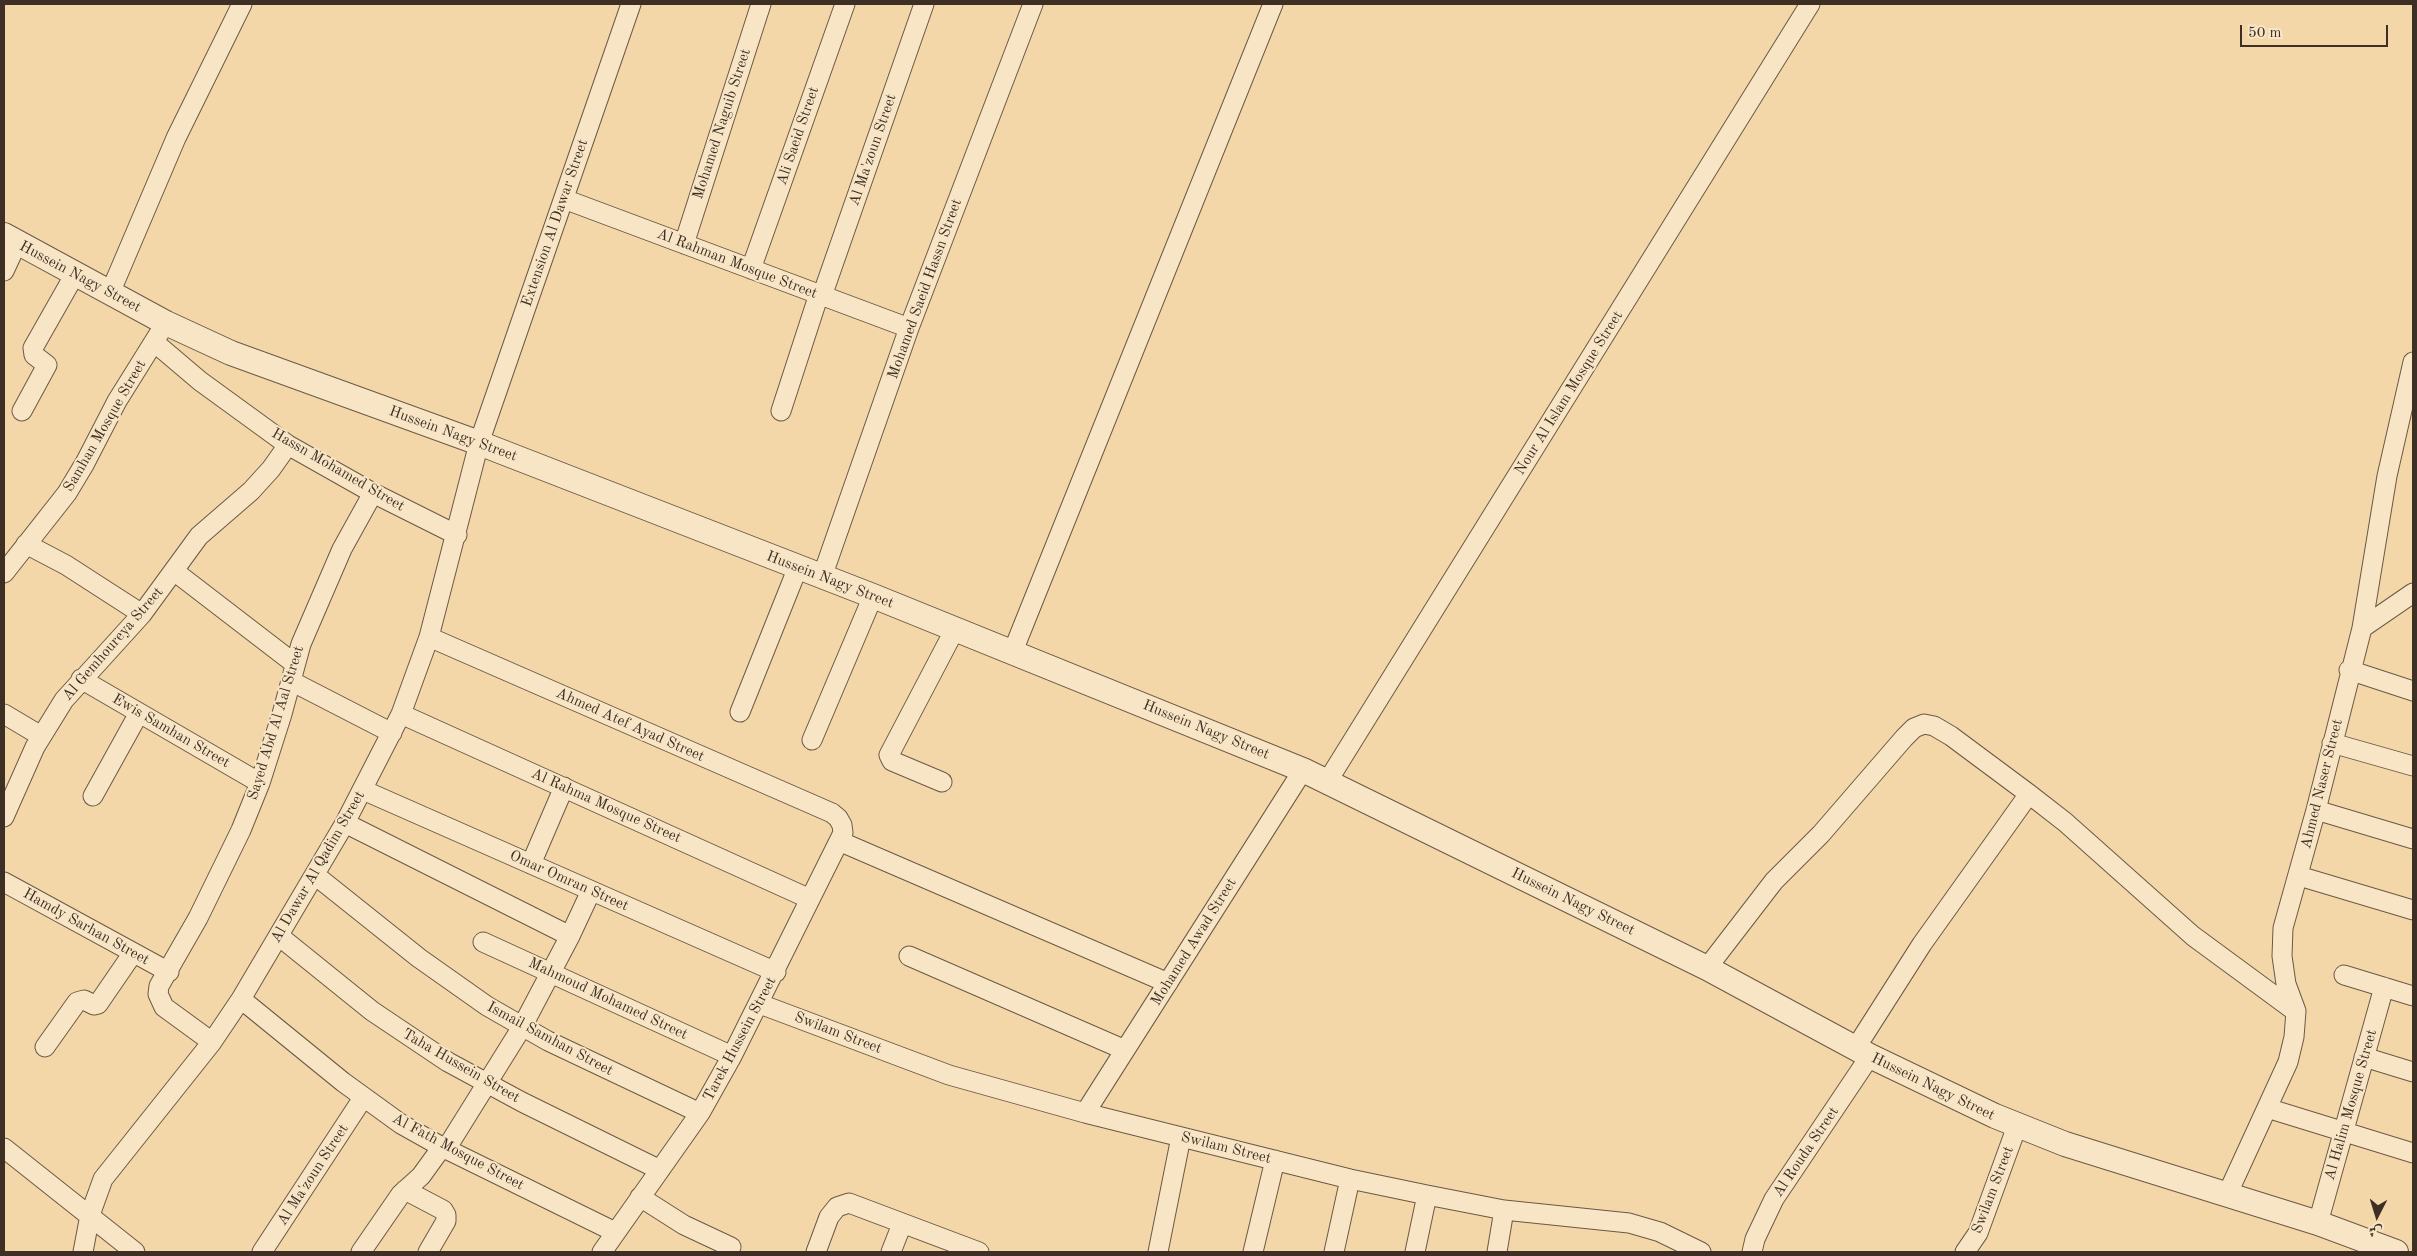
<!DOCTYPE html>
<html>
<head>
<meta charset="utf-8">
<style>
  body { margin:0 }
  #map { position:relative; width:2417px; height:1256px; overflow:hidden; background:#f3d7a8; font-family:"Old Standard TT",Amiri,serif }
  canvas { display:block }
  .frame { position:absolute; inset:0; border:5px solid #3e2f24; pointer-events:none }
  .north { position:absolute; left:2352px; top:1191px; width:50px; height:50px; -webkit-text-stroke:4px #f7e5c6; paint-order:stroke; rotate:185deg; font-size:14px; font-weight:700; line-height:20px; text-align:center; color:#3e2f24 }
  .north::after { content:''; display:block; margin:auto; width:18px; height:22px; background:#3e2f24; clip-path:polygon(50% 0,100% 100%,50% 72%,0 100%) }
  .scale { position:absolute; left:2240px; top:25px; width:148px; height:22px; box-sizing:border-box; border:2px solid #3e2f24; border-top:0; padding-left:6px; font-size:15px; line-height:18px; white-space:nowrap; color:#3e2f24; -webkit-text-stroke:4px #f7e5c6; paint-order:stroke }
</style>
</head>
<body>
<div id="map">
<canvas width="2417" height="1256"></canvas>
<div class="frame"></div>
<div class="north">ش</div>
<div class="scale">50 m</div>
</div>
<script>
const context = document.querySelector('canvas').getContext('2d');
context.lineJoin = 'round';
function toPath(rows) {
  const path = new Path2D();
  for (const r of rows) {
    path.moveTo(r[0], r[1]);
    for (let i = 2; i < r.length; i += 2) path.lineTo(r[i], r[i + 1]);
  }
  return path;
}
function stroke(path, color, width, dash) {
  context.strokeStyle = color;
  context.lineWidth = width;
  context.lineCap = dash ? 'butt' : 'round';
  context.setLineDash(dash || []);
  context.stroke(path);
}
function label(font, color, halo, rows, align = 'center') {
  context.font = font + ' "Old Standard TT",serif';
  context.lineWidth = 4;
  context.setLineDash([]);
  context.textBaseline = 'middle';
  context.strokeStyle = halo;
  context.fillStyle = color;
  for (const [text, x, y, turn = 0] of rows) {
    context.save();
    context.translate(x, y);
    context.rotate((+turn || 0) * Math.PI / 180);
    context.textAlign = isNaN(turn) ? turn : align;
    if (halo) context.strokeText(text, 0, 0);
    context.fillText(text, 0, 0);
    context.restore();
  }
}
const minor = toPath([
  [564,199,909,328],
  [684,244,761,4],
  [751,269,845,4],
  [4,271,17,243],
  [110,293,176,138,242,4],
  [822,296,924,4],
  [154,342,200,381,288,445,373,493,457,535],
  [22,411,47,365,34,355,33,348,75,274],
  [781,411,819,294],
  [26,544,66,565,142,614],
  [174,571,295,664],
  [4,573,67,493,85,463,117,401,160,332],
  [822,577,909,328,1033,4],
  [2362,628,2413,593],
  [429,637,832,813,838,818,842,825,843,833,839,841,732,1056,700,1113,602,1252],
  [1013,651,1273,4],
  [2349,670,2413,691],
  [81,679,260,783],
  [291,681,392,733],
  [740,712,798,567],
  [4,714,41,736],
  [401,714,810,899],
  [812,740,873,596],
  [2332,743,2413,766],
  [942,782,892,761,889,755,955,629],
  [1327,782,1810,4],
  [363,790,776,972],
  [93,796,139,713],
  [2316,810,2413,839],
  [4,817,35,747,64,700,142,614,199,536,251,491,271,469,288,445],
  [345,823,570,936],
  [839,841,1168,983],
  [531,864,564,787],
  [315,875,419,958,487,1006,548,1041,700,1113],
  [2299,876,2413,910],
  [4,882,169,972],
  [279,936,372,1011,448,1062,522,1102,660,1170],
  [483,942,732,1056],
  [909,956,1125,1050],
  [1707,968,1774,881,1821,834,1904,738,1914,728,1924,724,1934,726,1951,736,2029,794,2065,822,2193,936,2295,1011],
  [2344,975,2413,996],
  [241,999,343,1082,401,1124,442,1147,615,1232],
  [760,1004,949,1075,1085,1113,1350,1179,1427,1195,1504,1210,1629,1223,1660,1232,1701,1252],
  [212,1042,164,1007,158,994,159,986,198,918,241,830,260,783,282,714,301,644,342,549,373,493],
  [45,1047,77,1002,84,1000,94,1005,98,1004,133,953],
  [1855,1049,1922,944,2029,794],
  [2364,1057,2413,1072],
  [2267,1108,2413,1153],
  [1085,1113,1303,770],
  [4,1148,135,1252],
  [446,1149,522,1027,570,936,591,891],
  [405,1190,443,1210,446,1215,446,1221,428,1252],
  [2227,1195,2288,1062,2294,1037,2296,1011,2286,984,2282,956,2283,928,2316,810,2362,628,2387,476,2413,362],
  [640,1197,684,1225,731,1247],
  [2318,1223,2384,987],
  [83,1252,90,1215,103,1179,212,1042,241,999,345,823,401,714,429,637,479,443,631,4],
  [262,1252,363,1098],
  [361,1252,401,1194,421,1176,442,1147],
  [816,1252,829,1217,837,1207,849,1203,979,1252],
  [891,1252,902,1224],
  [1158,1252,1181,1137],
  [1253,1252,1275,1160],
  [1334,1252,1350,1179],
  [1415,1252,1427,1195],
  [1497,1252,1504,1210],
  [1752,1252,1755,1239,1774,1199,1870,1056],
  [1965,1252,1978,1233,2017,1126]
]);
const tertiary = toPath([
  [4,235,166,323,231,353,479,443,873,596,1303,770,1707,968,1870,1056,1995,1116,2065,1144,2318,1223,2396,1252]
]);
stroke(minor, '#6b5945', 21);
stroke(tertiary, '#6b5945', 26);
stroke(minor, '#f7e5c6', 19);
stroke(tertiary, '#f7e5c6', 24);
label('15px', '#3e2f24', '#f7e5c6', [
  ["Mohamed Naguib Street",722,124,-72],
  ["Ali Saeid Street",798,136,-71],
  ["Al Ma'zoun Street",873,150,-71],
  ["Extension Al Dawar Street",555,223,-71],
  ["Al Rahman Mosque Street",737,264,21],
  ["Hussein Nagy Street",80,277,28],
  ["Mohamed Saeid Hassn Street",925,289,-70],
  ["Nour Al Islam Mosque Street",1569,393,-58],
  ["Samhan Mosque Street",105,426,-60],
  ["Hussein Nagy Street",453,434,20],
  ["Hassn Mohamed Street",338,470,30],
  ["Hussein Nagy Street",830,580,21],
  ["Al Gemhoureya Street",113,644,-49],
  ["Sayed Abd Al Aal Street",276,723,-73],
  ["Ahmed Atef Ayad Street",630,725,24],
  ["Hussein Nagy Street",1206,730,22],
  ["Ewis Samhan Street",171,731,30],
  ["Ahmed Naser Street",2322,784,-76],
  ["Al Rahma Mosque Street",606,806,24],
  ["Al Dawar Al Qadim Street",318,867,-60],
  ["Omar Omran Street",569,881,24],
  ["Hussein Nagy Street",1573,902,26],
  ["Hamdy Sarhan Street",86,927,29],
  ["Mohamed Awad Street",1194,942,-58],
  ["Mahmoud Mohamed Street",608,999,25],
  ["Swilam Street",838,1033,21],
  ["Ismail Samhan Street",550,1039,28],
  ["Tarek Hussein Street",740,1039,-62],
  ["Taha Hussein Street",461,1066,30],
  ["Hussein Nagy Street",1933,1087,26],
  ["Al Halim Mosque Street",2351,1105,-74],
  ["Swilam Street",1226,1148,14],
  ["Al Fath Mosque Street",458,1152,28],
  ["Al Rouda Street",1806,1152,-56],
  ["Al Ma'zoun Street",313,1175,-57],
  ["Swilam Street",1993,1190,-69]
]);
</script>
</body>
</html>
